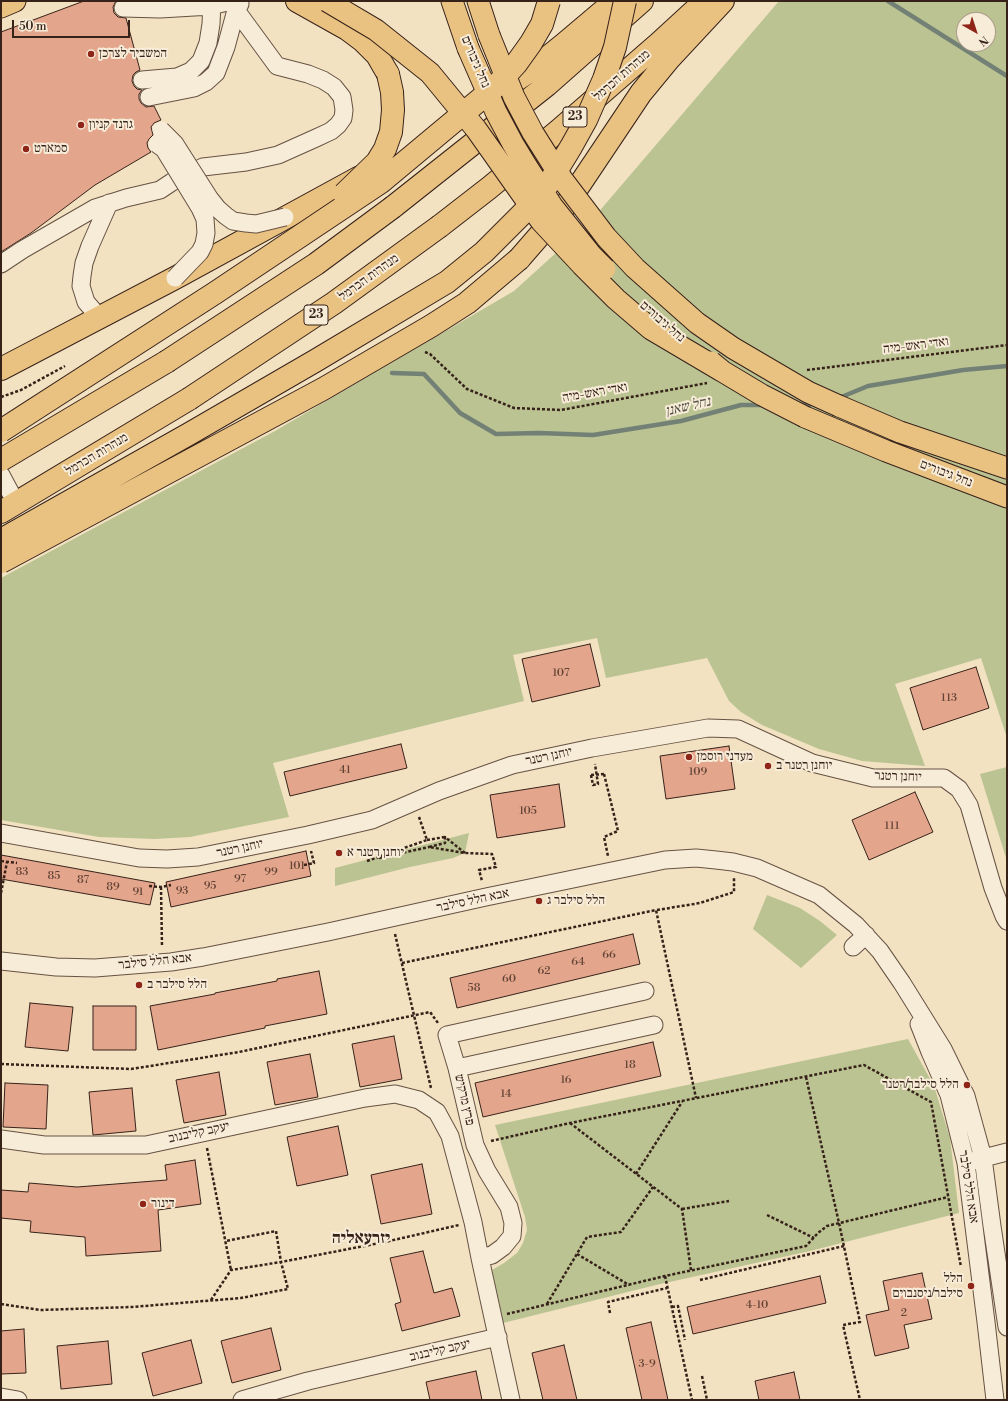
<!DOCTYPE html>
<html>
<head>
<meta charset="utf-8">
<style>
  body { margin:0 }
  #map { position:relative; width:1008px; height:1401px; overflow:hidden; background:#f2e2c1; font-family:"Libre Bodoni",serif }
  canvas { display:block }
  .frame { position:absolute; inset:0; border:2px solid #37221a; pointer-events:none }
  .north { position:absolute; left:956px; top:12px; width:40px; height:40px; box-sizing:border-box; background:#f7ecd7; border:1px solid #aa9b8b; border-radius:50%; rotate:141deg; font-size:11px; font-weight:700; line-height:16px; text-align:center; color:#37221a }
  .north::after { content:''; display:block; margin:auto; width:14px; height:18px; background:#8f2418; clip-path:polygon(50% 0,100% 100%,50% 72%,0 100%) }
  .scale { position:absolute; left:12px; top:20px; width:118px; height:18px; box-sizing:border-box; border:2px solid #37221a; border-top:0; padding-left:5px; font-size:12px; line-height:14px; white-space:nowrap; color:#37221a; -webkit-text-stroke:3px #f7ecd7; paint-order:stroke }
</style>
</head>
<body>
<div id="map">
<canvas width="1008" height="1401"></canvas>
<div class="frame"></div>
<div class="north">N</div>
<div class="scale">50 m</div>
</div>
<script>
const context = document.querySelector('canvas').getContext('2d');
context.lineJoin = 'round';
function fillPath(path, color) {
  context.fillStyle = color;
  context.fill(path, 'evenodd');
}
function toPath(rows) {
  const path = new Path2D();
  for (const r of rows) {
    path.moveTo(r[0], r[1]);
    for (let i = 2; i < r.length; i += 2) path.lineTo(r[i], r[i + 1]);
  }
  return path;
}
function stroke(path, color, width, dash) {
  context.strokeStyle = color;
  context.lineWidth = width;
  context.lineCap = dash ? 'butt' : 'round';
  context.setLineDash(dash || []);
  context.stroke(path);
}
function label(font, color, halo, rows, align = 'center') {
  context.font = font + ' "Libre Bodoni","Frank Ruhl Libre",serif';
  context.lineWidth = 4;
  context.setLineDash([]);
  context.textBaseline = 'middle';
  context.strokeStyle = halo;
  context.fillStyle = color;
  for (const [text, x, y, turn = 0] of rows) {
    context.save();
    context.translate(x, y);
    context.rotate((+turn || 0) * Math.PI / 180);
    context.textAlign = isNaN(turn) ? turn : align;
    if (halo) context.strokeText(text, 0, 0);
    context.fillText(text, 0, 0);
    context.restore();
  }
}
fillPath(toPath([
  [779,1,1007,1,1007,738,981,658,895,684,925,766,862,761,819,749,762,725,741,712,729,701,707,658,606,678,597,638,513,655,524,701,273,763,289,817,190,837,155,839,99,837,1,820,1,578,275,431,514,291,590,222],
  [964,20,988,20,988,44,964,44],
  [1007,767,1007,861,980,774],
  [469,833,465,853,453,858,410,867,335,886,335,868],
  [767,895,800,908,820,921,837,935,801,968,753,929],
  [908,1039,934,1086,950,1138,959,1213,810,1251,656,1285,503,1323,492,1270,504,1263,517,1253,523,1243,527,1230,525,1217,495,1125]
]), '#bbc392');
stroke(toPath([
  [888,1,1007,76],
  [392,373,424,374,460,413,496,434,539,433,593,435,681,421,741,405,765,405],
  [839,398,868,386,963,370,1007,366],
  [798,405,815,404]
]), '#738075', 4.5);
const building = toPath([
  [84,1,116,1,113,7,114,13,118,17,126,18,140,70,136,72,133,75,132,81,134,86,137,89,142,90,139,94,139,99,141,103,146,107,154,106,161,120,154,123,151,127,153,135,149,139,147,143,148,148,151,152,95,185,31,233,1,252,1,32,84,1],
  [590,644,600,686,532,702,522,659,590,644],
  [976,667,989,708,923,730,910,688,976,667],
  [401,744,407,768,290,796,284,772,401,744],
  [729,746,735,789,666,799,660,756,729,746],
  [559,784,565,827,497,838,490,795,559,784],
  [915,792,933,832,869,860,852,820,915,792],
  [306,851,311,876,171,907,166,882,306,851],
  [1,855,155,883,150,905,1,879,1,855],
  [633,934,640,964,457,1008,450,978,633,934],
  [319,971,327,1014,265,1026,265,1028,158,1050,150,1006,215,994,215,993,277,981,277,979,319,971],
  [30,1003,73,1007,68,1051,25,1047,30,1003],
  [93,1006,136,1006,136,1050,93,1050,93,1006],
  [394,1036,402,1079,360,1087,352,1044,394,1036],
  [653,1042,661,1076,483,1117,475,1083,653,1042],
  [310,1054,318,1097,275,1105,267,1062,310,1054],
  [219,1072,226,1115,184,1123,176,1080,219,1072],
  [5,1083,48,1085,46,1129,3,1127,5,1083],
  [132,1088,136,1131,93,1135,89,1092,132,1088],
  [338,1126,348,1175,297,1186,287,1137,338,1126],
  [195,1160,201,1204,158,1210,161,1251,86,1256,85,1237,30,1232,31,1221,1,1218,1,1190,28,1192,29,1183,77,1187,167,1180,165,1165,195,1160],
  [422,1164,432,1214,381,1224,371,1175,422,1164],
  [423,1251,434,1293,452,1288,460,1316,402,1331,395,1304,401,1302,390,1258,423,1251],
  [922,1273,932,1319,904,1325,909,1348,875,1356,866,1315,889,1310,883,1281,922,1273],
  [820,1276,826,1303,693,1334,687,1307,820,1276],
  [651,1322,668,1400,642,1400,626,1328,651,1322],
  [271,1328,281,1370,232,1383,221,1341,271,1328],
  [24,1329,26,1373,1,1374,1,1331,24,1329],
  [191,1340,202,1383,153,1396,142,1353,191,1340],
  [108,1341,112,1384,61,1389,57,1346,108,1341],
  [564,1345,577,1400,543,1400,532,1353,564,1345],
  [476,1371,482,1400,430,1400,426,1382,476,1371],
  [794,1372,800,1400,759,1400,755,1381,794,1372]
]);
fillPath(building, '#e3a58b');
stroke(building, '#37221a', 1);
const minor = toPath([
  [123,8,160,9,211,6,231,1],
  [142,80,177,77,191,71,201,61,208,43,211,24,212,1],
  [149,97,194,88,206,82,216,73,226,47,236,10,240,4],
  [1,264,22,250,95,208,126,198,160,190,172,182,203,167,246,162,278,155,316,138,331,131,338,125,343,118,344,110,342,97,334,87,323,80,308,74,277,66,236,10],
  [99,317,86,302,81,286,82,276,84,263,90,246,109,203],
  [1,475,16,503],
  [1,833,139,858,167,859,198,857,308,835,372,820,439,791,512,765,592,748,708,728,738,729,812,763,873,778,944,778,959,789,969,805,993,888,1004,916,1007,921],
  [853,947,866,935],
  [1,961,56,967,95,968,171,962,203,957,328,932,486,897,665,860,696,858,716,860,733,862,757,868,819,895,856,925,880,951,902,983,943,1049,966,1096,983,1158,992,1226,1007,1327],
  [919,1024,930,1052,949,1095,966,1163,986,1322,995,1400],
  [457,1068,447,1035,645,991],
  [1,1139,44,1145,146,1145,365,1098,395,1094,419,1100,437,1112,450,1136,473,1222,480,1258],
  [972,1161,1007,1152],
  [1,1397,18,1400],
  [242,1400,308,1381,498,1337],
  [511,1400,480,1258,492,1255,503,1247,512,1236,513,1223,509,1207,487,1171,475,1145,457,1068,654,1025]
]);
const major = toPath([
  [452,1,468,48],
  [478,1,489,35],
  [1,7,15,1],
  [839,406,900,432,1007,468],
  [805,417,886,451,1007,497]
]);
const highway = toPath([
  [297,1,347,29,363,41,377,55,388,74],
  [493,96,533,69,564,44,615,1],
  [393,207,547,85,642,1],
  [440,226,489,188,558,131,658,44,705,1],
  [519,259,566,205,641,93,669,59,723,1],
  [1,369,175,278,360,177],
  [1,460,166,362],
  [1,512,189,399]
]);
stroke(minor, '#665244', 19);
stroke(major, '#37221a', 23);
stroke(highway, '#37221a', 24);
stroke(toPath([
  [425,352,430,354,467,389,514,408,561,410,707,383],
  [807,370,1007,345],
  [1,397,21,390,65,366],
  [604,774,618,831,604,837,608,856],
  [591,775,593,785,598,784,595,764],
  [427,840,445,837],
  [465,853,445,837,445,843,429,847,465,853,492,854,496,867,479,870,482,881],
  [379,858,429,847],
  [1,861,17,863],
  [367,861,427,840,419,817],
  [304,865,314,863,311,851],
  [149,886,161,887,171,885],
  [161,887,162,947],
  [1,893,7,862],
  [657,910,700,903,734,892,734,878],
  [395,934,431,1088],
  [402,963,656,910,696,1098],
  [1,1064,131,1069,239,1052,430,1012,438,1023],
  [806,1077,839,1223,860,1322,843,1325,860,1400],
  [570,1123,682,1209,691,1270],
  [491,1141,570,1123,864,1065,931,1102,961,1267],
  [207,1148,231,1270],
  [636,1174,682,1102],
  [682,1209,729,1201],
  [767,1215,814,1238],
  [577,1254,629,1285],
  [665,1276,692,1400],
  [700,1280,844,1246],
  [211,1300,231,1270,281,1262,276,1231,226,1241],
  [1,1304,40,1310,132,1307,241,1298,288,1289,281,1262,385,1242,459,1225],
  [547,1304,587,1237,621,1232,653,1187],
  [672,1307,678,1306,685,1340],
  [610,1313,608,1302,667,1288],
  [507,1314,665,1276,806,1246,818,1233,827,1226,948,1197],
  [702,1376,707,1400]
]), '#37221a', 2.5, [3, 2]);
stroke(minor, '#f7ecd7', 17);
stroke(major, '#e9c180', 21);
stroke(highway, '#e9c180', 22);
const minorBridge = toPath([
  [161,130,175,144,210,199,218,209,226,216,233,221,246,223,256,224,285,217],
  [157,144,164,149,200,208,205,219,206,233,204,244,200,252,175,278]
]);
const majorBridge = toPath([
  [327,1,376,30,430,73,476,129,541,221,582,265,616,299,651,329,722,371],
  [489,35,514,97,533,133,562,179,606,237,635,268,697,323,733,348,808,392,839,406],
  [468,48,496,112,513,144,527,167,552,206,592,256,605,269],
  [711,362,722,371,762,395,805,417]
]);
const highwayBridge = toPath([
  [344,194,377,162,385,149,391,132,393,110,392,92,388,74],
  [166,362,316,264,393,207],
  [189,399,334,303,440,226],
  [1,431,215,293,381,182,495,87,516,64,531,43,542,24,549,1],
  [1,540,189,434,315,361,447,282,484,252,524,212,549,183,571,147,586,120,604,79,615,47,625,1],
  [1,562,323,389,431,326,467,303,519,259]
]);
stroke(minorBridge, '#665244', 19, []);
stroke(majorBridge, '#37221a', 23, []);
stroke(highwayBridge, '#37221a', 24, []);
stroke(toPath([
  [591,775,604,774]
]), '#37221a', 2.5, [3, 2]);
stroke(minorBridge, '#f7ecd7', 17);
stroke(majorBridge, '#e9c180', 21);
stroke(highwayBridge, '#e9c180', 22);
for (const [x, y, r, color] of [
  [91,54,4,"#8f2418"],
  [81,125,4,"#8f2418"],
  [26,149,4,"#8f2418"],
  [689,757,4,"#8f2418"],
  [768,766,4,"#8f2418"],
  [339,853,4,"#8f2418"],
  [539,901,4,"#8f2418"],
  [139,985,4,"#8f2418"],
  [967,1085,4,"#8f2418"],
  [143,1204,4,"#8f2418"],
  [971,1286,4,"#8f2418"]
]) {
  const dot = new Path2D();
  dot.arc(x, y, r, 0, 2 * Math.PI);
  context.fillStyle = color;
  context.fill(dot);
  stroke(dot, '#f7ecd7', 1.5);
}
label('11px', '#624336', null, [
  ["107",561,673],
  ["113",949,698],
  ["41",345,770],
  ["109",698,772],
  ["105",528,811],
  ["111",892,826],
  ["101",297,866],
  ["83",22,872],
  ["99",271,872],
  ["85",54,876],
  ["97",240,879],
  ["87",83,880],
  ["95",210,886],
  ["89",113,887],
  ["93",182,891],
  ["91",138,892],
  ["66",609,955],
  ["64",578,962],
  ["62",544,971],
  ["60",509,979],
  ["58",474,988],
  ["18",630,1065],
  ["16",566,1080],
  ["14",506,1094],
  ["4-10",757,1305],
  ["2",904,1313],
  ["3-9",647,1364]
]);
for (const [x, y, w] of [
  [575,117,24],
  [316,315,24]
]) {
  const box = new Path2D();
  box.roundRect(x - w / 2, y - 10, w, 20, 3);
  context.fillStyle = '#f7ecd7';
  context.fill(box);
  stroke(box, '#37221a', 1);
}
label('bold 12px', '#37221a', null, [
  ["23",575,117],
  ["23",316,315]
]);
label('13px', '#37221a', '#f7ecd7', [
  ["המשביר לצרכן",99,54],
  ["גרנד קניון",89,125],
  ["סמארט",34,149],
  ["מעדני רוסמן",697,757],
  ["יוחנן רטנר ב",776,766],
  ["יוחנן רטנר א",347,853],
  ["הלל סילבר ג",547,901],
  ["הלל סילבר ב",147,985],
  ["הלל סילבר/רטנר",959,1085,"right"],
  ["דינור",151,1204],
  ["הלל",963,1279,"right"],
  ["סילבר/ניסנבוים",963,1294,"right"]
], 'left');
label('13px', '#37221a', '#f7ecd7', [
  ["נחל גיבורים",475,62,67],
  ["מנהרות הכרמל",622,76,-41],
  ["מנהרות הכרמל",369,278,-36],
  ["נחל גיבורים",662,322,41],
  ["ואדי ראש-מיה",916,346,-7],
  ["ואדי ראש-מיה",595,393,-10],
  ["מנהרות הכרמל",97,455,-31],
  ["נחל גיבורים",946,474,21],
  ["יוחנן רטנר",549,757,-12],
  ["יוחנן רטנר",898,777,2],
  ["יוחנן רטנר",240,849,-12],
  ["אבא הלל סילבר",473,901,-12],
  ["אבא הלל סילבר",155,962,-6],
  ["פרץ מרקיש",464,1100,77],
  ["יעקב קליבנוב",199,1133,-12],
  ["אבא הלל סילבר",968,1187,81],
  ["יעקב קליבנוב",440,1351,-13]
]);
label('italic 14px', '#555147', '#f7ecd7', [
  ["נחל שאנן",688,407,-13]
]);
label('bold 17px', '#37221a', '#f7ecd7', [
  ["יזרעאליה",361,1239]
]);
</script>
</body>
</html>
